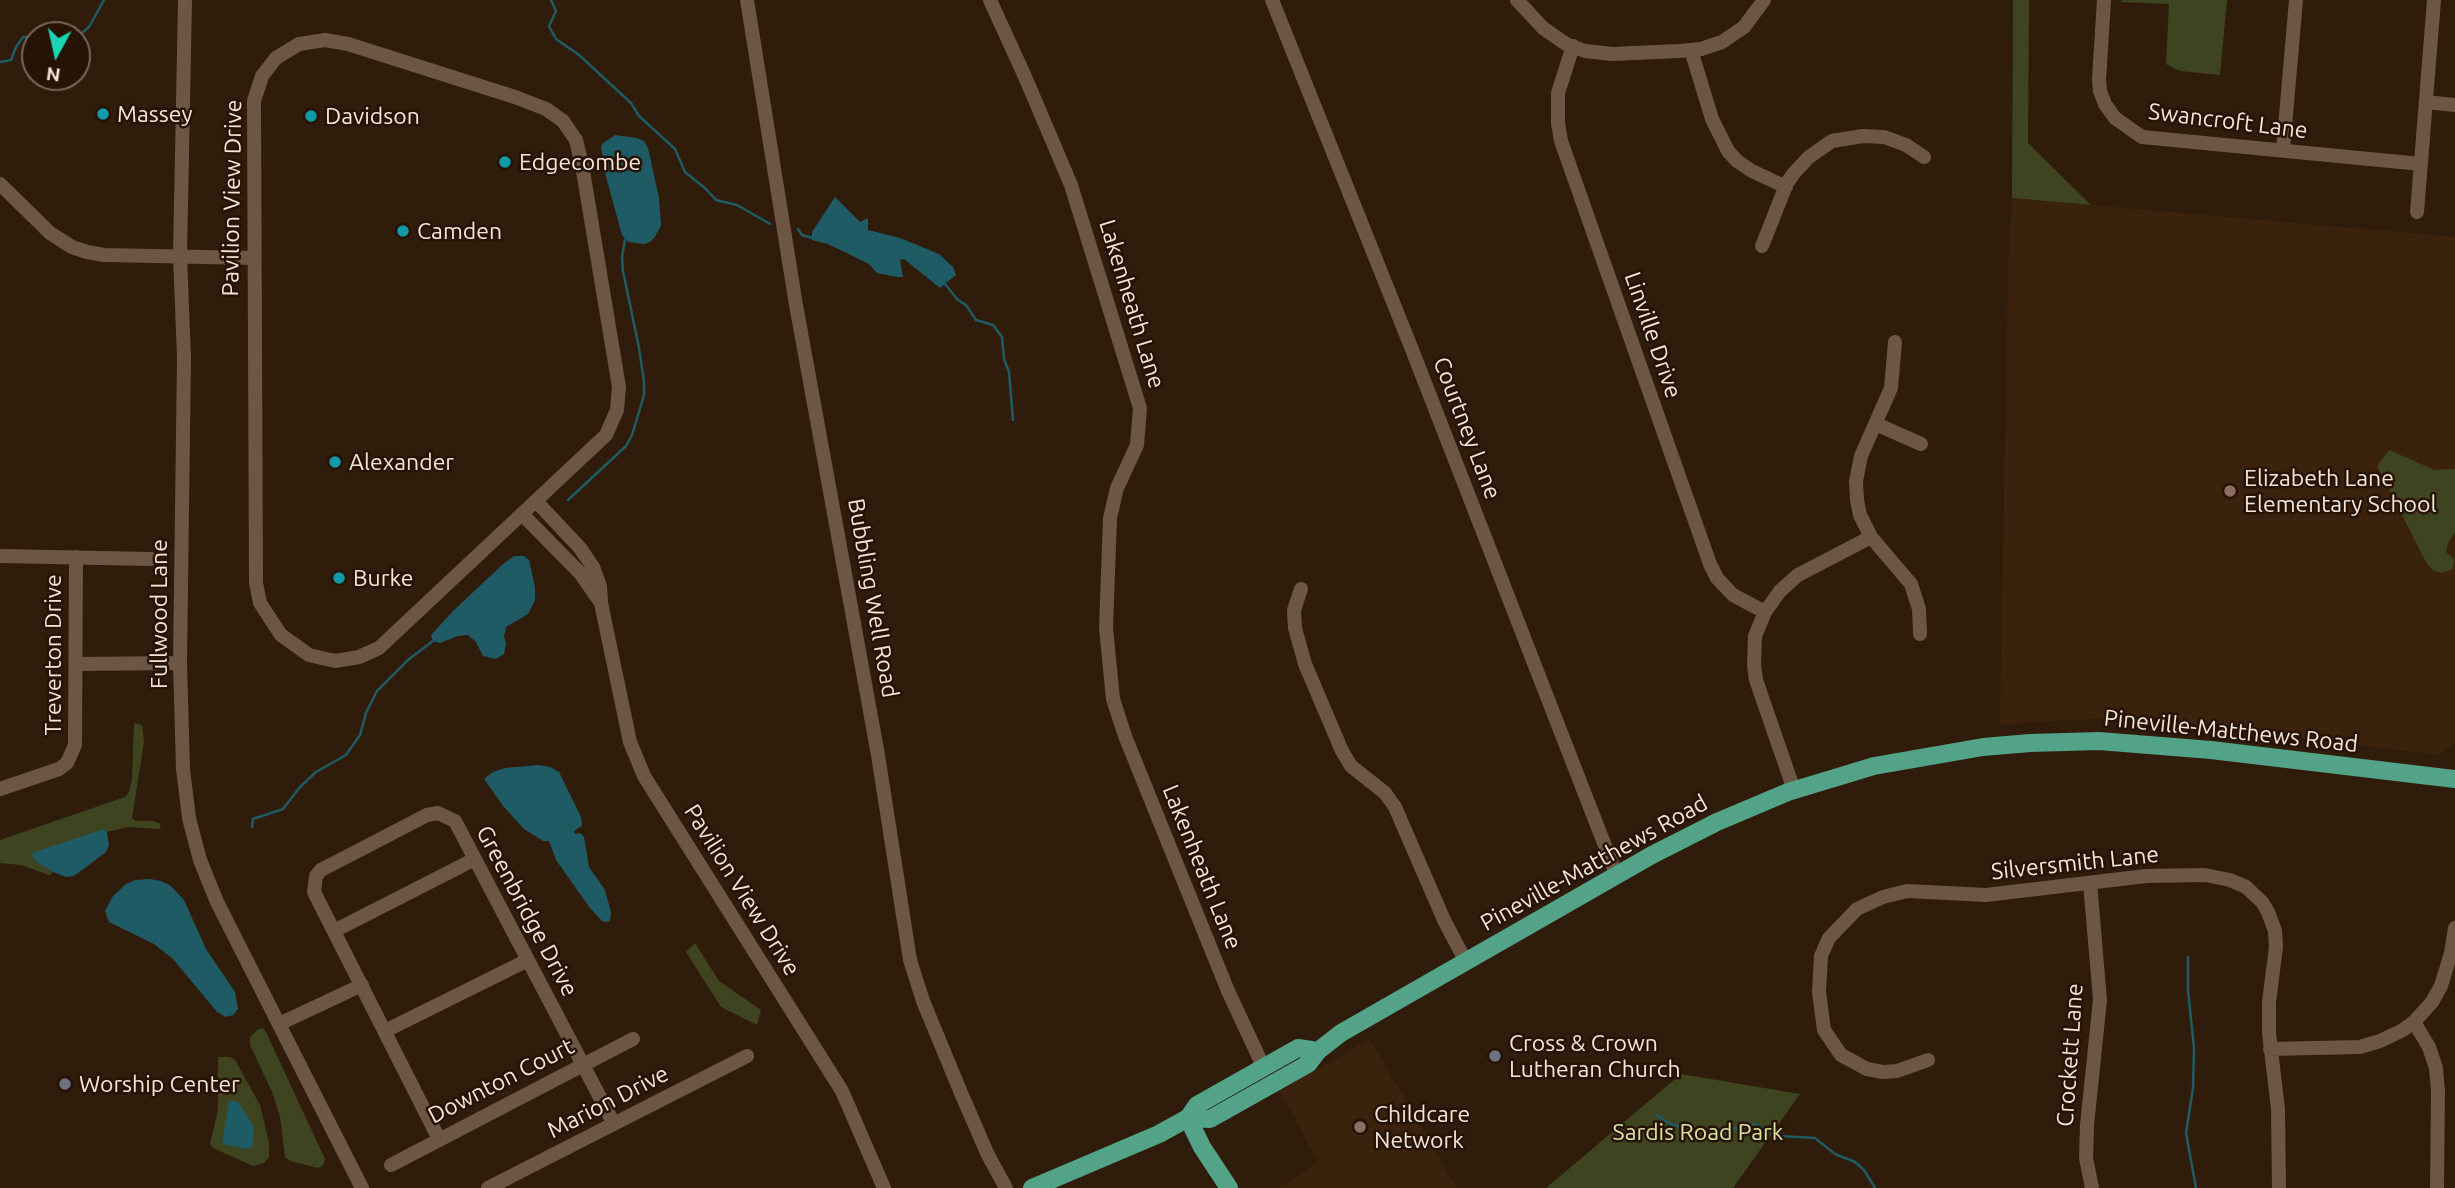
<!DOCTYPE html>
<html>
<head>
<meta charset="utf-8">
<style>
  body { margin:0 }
  #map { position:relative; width:2455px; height:1188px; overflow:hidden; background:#301c0b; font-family:Ubuntu,sans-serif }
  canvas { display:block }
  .north { position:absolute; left:21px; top:21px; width:70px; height:70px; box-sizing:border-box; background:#261303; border:2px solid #786759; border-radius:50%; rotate:188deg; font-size:19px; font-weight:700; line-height:28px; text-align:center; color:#f4e6db }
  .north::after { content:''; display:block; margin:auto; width:24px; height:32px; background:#1ad5b2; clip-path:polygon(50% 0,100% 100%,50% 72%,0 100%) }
</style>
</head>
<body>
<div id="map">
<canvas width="2455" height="1188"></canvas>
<div class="north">N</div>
</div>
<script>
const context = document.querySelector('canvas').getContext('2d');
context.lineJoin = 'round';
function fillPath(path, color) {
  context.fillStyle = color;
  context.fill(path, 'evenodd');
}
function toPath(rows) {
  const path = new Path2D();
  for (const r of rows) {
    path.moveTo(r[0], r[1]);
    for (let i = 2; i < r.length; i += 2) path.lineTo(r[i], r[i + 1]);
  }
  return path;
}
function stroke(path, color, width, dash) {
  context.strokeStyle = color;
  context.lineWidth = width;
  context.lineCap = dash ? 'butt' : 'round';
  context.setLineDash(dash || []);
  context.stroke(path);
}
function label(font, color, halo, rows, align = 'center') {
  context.font = font + ' Ubuntu,sans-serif';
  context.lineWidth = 5;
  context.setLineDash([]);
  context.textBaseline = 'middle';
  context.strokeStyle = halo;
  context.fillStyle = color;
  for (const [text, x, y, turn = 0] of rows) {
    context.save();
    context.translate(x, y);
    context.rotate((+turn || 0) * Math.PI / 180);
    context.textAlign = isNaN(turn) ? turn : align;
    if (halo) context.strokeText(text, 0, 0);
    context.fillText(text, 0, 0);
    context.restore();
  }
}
fillPath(toPath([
  [2012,198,2455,237,2455,743,2439,755,2166,721,2090,719,2000,724,2008,264],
  [1370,1039,1457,1188,1278,1188,1318,1162,1280,1091]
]), '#3b220c');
fillPath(toPath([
  [2013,0,2029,0,2028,143,2091,205,2012,198],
  [2123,0,2227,0,2220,75,2180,71,2166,64,2169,4,2120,2],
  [2389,450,2435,470,2455,469,2455,532,2448,543,2446,552,2454,560,2453,569,2443,573,2434,571,2427,564,2377,466],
  [134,723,142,725,144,742,132,818,136,821,152,821,159,823,161,827,159,829,128,827,107,832,104,829,38,863,53,872,49,875,21,865,0,863,0,840,125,797,129,792,132,779],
  [695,943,719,981,761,1010,757,1025,721,1007,686,952],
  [262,1028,265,1030,325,1159,323,1165,318,1168,290,1161,285,1157,280,1117,273,1094,250,1045,250,1037,257,1030],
  [218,1057,230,1057,235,1060,260,1105,269,1143,269,1157,264,1163,253,1166,213,1148,210,1144,218,1110],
  [1681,1074,1800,1094,1733,1188,1546,1188]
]), '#3f4420');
fillPath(toPath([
  [615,135,637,138,644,141,648,148,659,198,661,225,655,237,650,242,644,244,628,242,622,235,605,173,601,147,602,144],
  [835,197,860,222,868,218,868,230,900,238,939,254,953,267,956,275,940,288,904,259,900,260,903,277,897,277,877,273,869,264,828,244,812,240,812,232],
  [514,556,524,556,529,560,535,587,535,600,528,614,506,627,504,637,506,643,504,654,496,659,483,656,476,642,468,635,458,636,440,643,433,641,431,635,453,611,502,565],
  [539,765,550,767,559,772,581,817,582,826,574,831,575,834,580,833,584,837,589,867,605,890,611,912,610,921,607,922,602,921,590,908,556,860,549,841,543,841,524,829,504,807,484,779,493,772,505,768],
  [104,829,107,832,109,845,106,852,74,876,66,877,53,872,38,863,32,856,34,852],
  [150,879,161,881,171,886,184,900,206,949,235,992,238,1009,233,1015,226,1017,217,1012,173,959,154,944,109,922,105,911,113,896,126,884,135,880],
  [229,1100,239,1103,254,1127,253,1142,252,1147,247,1149,222,1144]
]), '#1e5b64');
stroke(toPath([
  [551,0,556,11,549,26,556,39,579,55,631,103,639,116,675,149,685,172,706,189,716,200,737,205,770,224],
  [77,37,89,27,104,0],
  [0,62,11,60,16,47,23,37,31,37,35,40],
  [798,229,802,235,813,238],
  [945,284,958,300,966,305,976,320,993,325,1002,337,1004,359,1009,372,1013,420],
  [568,500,626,446,632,435,644,395,644,382,639,348,623,271,622,257,625,240],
  [252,827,253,819,283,809,300,787,316,772,346,755,360,735,366,713,377,691,409,659,433,641],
  [2188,957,2188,990,2194,1048,2193,1088,2186,1133,2196,1188],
  [1657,1115,1672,1125,1699,1129,1731,1129,1754,1124,1779,1136,1815,1138,1835,1154,1855,1162,1864,1170,1875,1188]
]), '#1e5b64', 2.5);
stroke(toPath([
  [185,0,180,256,184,357,180,663,183,769,189,818,200,860,217,902,362,1188],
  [747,0,796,305,878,755,910,960,923,1001,961,1093,988,1155,1006,1188],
  [990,0,1026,79,1071,185,1140,408,1137,445,1117,488,1110,518,1106,628,1113,699,1125,736,1228,991,1263,1066],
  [1272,0,1411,347,1616,874],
  [1517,0,1543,28,1566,44,1585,51,1612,54,1679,51,1701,49,1722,42,1744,27,1764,0],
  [2104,0,2099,80,2100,91,2105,104,2115,118,2142,137,2421,164],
  [325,40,348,44,515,97,546,109,563,121,576,140,582,165,619,387,617,410,606,435,379,648,359,657,335,661,309,655,281,635,260,603,256,583,254,101,262,76,276,58,299,44,325,40],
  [1573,46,1558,93,1558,123,1561,141,1710,564,1717,578,1733,595,1765,612],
  [1691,50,1712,119,1728,151,1737,161,1752,171,1786,187],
  [2426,102,2455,105],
  [2283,150,2296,0],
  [0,184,50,233,72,247,87,252,104,255,254,258],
  [2417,212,2434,0],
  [1762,246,1787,183,1794,173,1809,157,1832,141,1863,136,1884,137,1906,145,1924,157],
  [1895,342,1891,388,1861,456,1856,481,1857,500,1860,515,1871,537,1911,584,1919,609,1920,634],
  [1876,424,1921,444],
  [522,514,580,573,601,603,600,586,593,567,580,548,536,501],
  [0,556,151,559],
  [1301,589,1294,610,1295,628,1305,664,1342,751,1351,766,1385,793,1395,807,1444,920,1466,962],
  [601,603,630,742,644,776,842,1091,884,1188],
  [76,664,180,663],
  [0,789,59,769,67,763,75,745,76,557],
  [1794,790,1756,680,1754,665,1755,636,1765,612,1780,591,1798,575,1871,537],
  [2090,883,2100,1000,2087,1125,2086,1158,2092,1188],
  [334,931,475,859],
  [2414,1022,2429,1047,2436,1068,2438,1091,2437,1188],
  [279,1024,362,985],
  [385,1031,528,960],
  [2270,1049,2360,1047,2380,1041,2403,1030,2414,1022,2432,1002,2441,986,2451,953,2455,928],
  [1928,1060,1897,1071,1883,1072,1867,1069,1841,1055,1824,1030,1819,992,1821,956,1829,938,1857,909,1883,897,1907,891,1986,895,2146,876,2205,875,2230,880,2246,887,2262,902,2268,912,2275,931,2276,947,2269,1002,2269,1033,2278,1109,2279,1188],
  [439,1139,314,892,316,876,321,870,427,815,438,813,455,821,614,1124],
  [391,1165,633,1039],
  [488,1188,747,1056]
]), '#6e5644', 14);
stroke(toPath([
  [1188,1118,1210,1119,1308,1064,1318,1051,1341,1033,1652,855,1717,822,1788,792,1874,766,1983,747,2030,743,2099,741,2211,750,2455,779],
  [1188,1118,1202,1147,1229,1188],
  [1032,1188,1159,1134,1188,1118,1197,1105,1298,1048,1318,1051]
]), '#52a388', 18);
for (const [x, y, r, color] of [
  [103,114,7,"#0f9aa8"],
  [311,116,7,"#0f9aa8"],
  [505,162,7,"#0f9aa8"],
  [403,231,7,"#0f9aa8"],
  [335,462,7,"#0f9aa8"],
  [2230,491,7,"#8d6e63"],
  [339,578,7,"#0f9aa8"],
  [1495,1056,7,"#6b7280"],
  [65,1084,7,"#6b7280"],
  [1360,1127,7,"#8d6e63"]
]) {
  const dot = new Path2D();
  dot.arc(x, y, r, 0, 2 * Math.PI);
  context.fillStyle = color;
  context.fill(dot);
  stroke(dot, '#261303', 2.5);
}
label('23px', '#f4e6db', '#261303', [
  ["Massey",117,114],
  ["Davidson",325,116],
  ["Edgecombe",519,162],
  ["Camden",417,231],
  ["Alexander",349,462],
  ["Elizabeth Lane",2244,478],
  ["Elementary School",2244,504],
  ["Burke",353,578],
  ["Cross & Crown",1509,1043],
  ["Lutheran Church",1509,1069],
  ["Worship Center",79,1084],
  ["Childcare",1374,1114],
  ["Network",1374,1140]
], 'left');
label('23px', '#f4e6db', '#261303', [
  ["Swancroft Lane",2228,121,7],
  ["Pavilion View Drive",232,198,-89],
  ["Lakenheath Lane",1132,304,73],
  ["Linville Drive",1653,335,71],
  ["Courtney Lane",1467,428,69],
  ["Bubbling Well Road",873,598,80],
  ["Fullwood Lane",159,614,-90],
  ["Treverton Drive",53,655,-90],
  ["Pineville-Matthews Road",2231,731,6],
  ["Pineville-Matthews Road",1594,863,-29],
  ["Silversmith Lane",2075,863,-6],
  ["Lakenheath Lane",1202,867,68],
  ["Pavilion View Drive",742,890,58],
  ["Greenbridge Drive",527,911,62],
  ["Crockett Lane",2070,1055,-86],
  ["Downton Court",501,1081,-27],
  ["Marion Drive",608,1102,-27]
]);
label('23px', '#dae49d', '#261303', [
  ["Sardis Road Park",1698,1132]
]);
</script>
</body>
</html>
